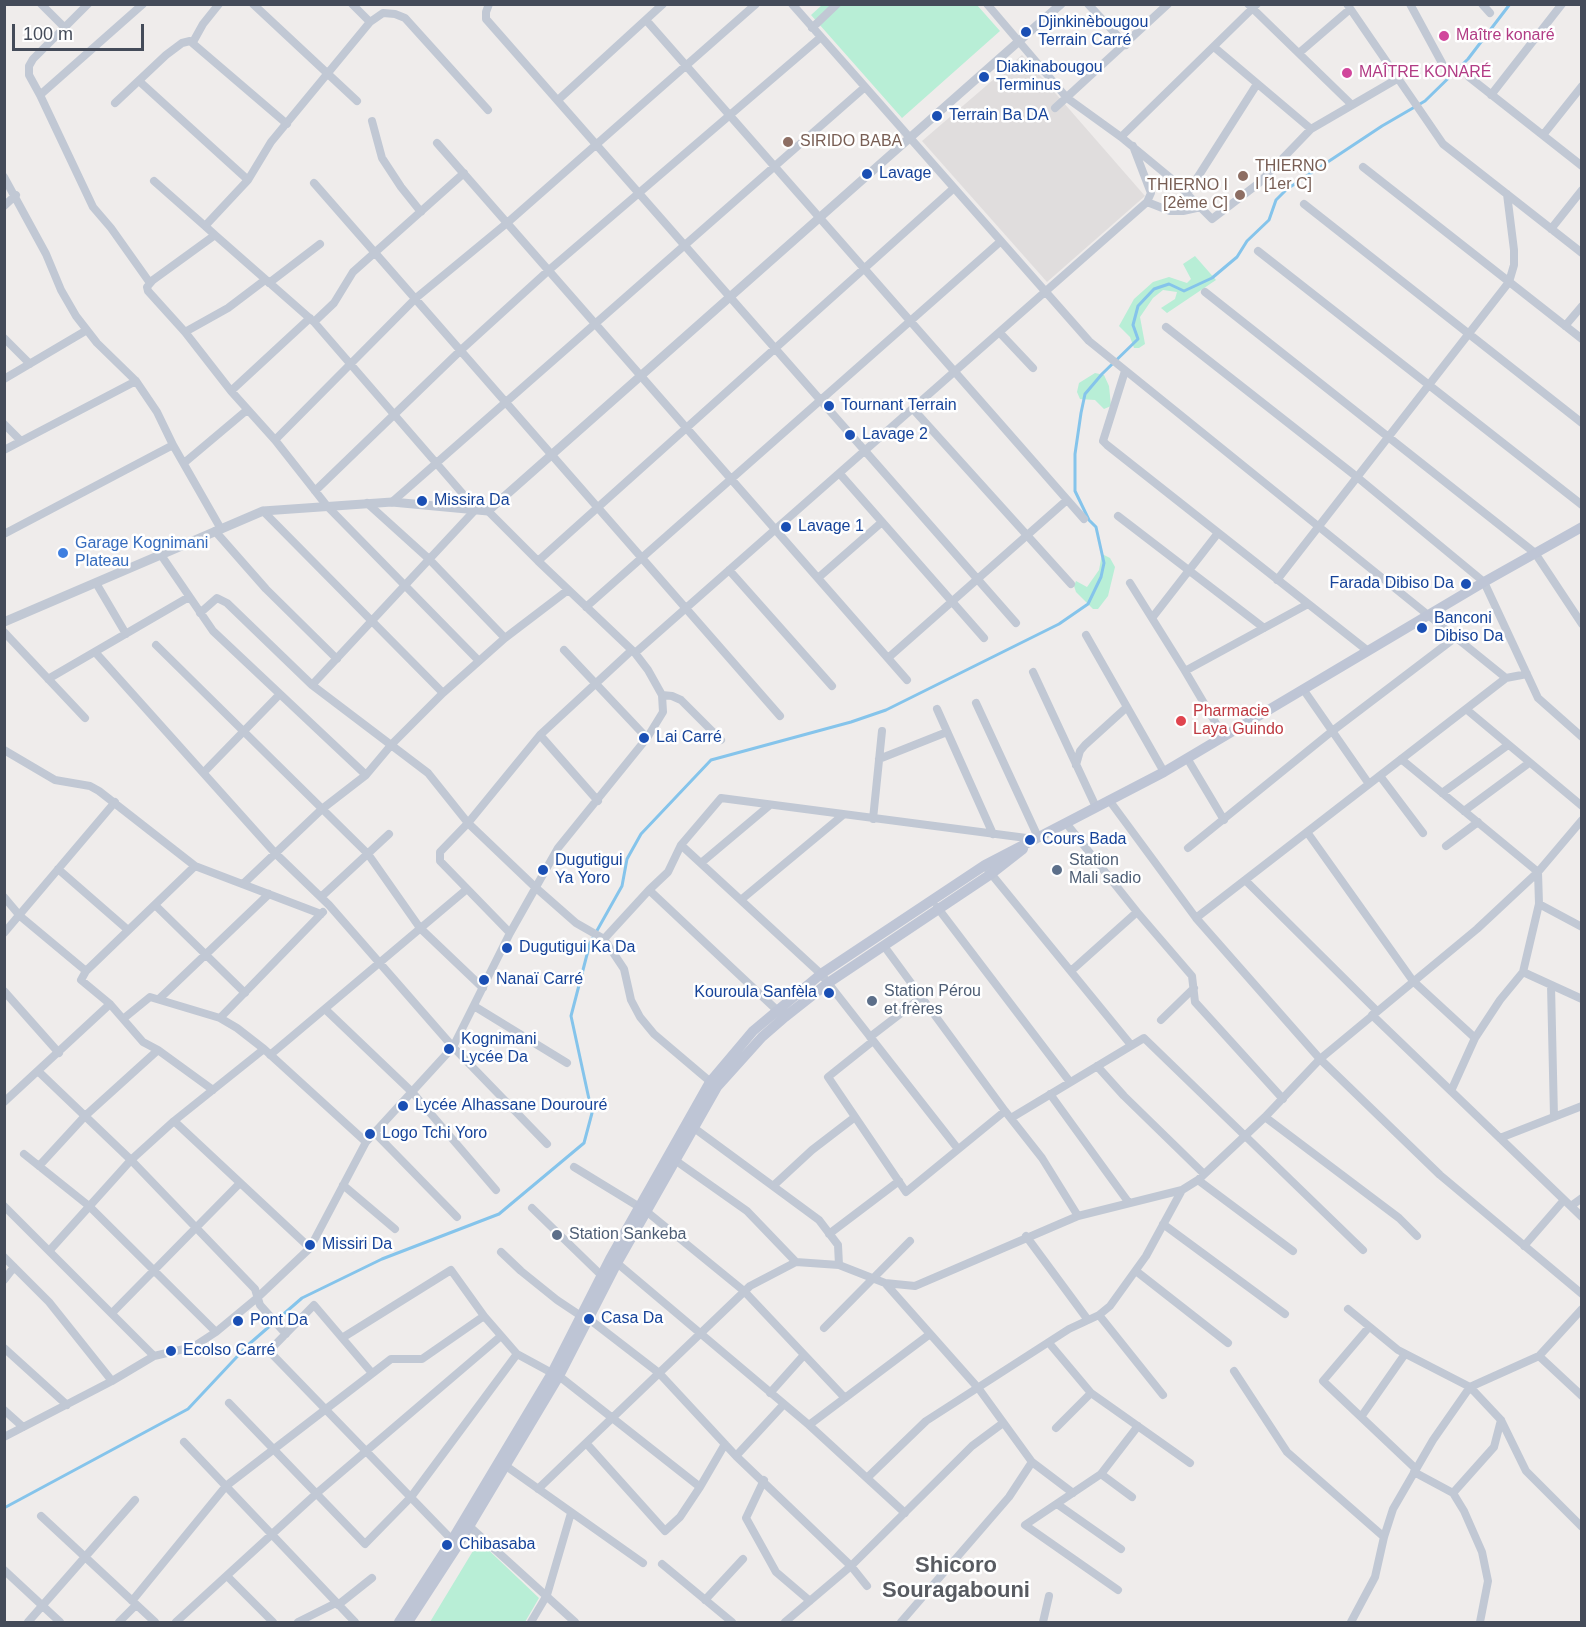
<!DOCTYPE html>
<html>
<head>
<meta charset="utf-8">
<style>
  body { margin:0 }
  #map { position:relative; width:1586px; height:1627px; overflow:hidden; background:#efeceb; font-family:Helvetica,sans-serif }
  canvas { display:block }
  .frame { position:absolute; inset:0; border:6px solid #444b59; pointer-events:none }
  .scale { position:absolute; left:12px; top:24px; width:132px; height:27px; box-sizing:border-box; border:3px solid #444b59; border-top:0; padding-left:8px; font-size:18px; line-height:21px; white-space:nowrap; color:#444b59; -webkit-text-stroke:4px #fff; paint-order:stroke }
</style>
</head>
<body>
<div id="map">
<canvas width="1586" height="1627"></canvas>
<div class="frame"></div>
<div class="scale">100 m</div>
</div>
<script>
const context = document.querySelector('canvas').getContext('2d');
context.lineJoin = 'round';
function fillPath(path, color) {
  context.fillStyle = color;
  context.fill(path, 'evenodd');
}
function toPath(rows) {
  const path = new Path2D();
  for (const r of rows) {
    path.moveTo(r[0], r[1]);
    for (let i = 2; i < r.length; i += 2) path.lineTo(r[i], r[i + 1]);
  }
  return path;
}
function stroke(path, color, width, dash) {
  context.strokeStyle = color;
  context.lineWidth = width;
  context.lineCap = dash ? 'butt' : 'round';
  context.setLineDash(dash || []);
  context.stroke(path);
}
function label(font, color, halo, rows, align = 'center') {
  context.font = font + ' Helvetica,sans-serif';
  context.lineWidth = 5;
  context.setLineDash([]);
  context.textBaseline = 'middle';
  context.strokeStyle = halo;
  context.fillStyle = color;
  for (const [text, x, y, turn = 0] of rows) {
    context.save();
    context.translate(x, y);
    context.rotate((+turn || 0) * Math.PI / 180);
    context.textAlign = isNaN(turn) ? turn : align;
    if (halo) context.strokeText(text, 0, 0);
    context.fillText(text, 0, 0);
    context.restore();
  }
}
fillPath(toPath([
  [1022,55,1145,196,1047,282,922,141]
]), '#e0dddd');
fillPath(toPath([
  [822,5,977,5,1000,31,902,118,811,15],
  [1195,256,1216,280,1167,313,1161,308,1175,299,1177,292,1163,290,1153,298,1140,317,1145,344,1139,348,1134,348,1130,337,1119,326,1134,299,1153,282,1169,277,1187,283,1191,279,1183,264],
  [1095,373,1104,375,1109,386,1111,406,1104,409,1095,400,1080,399,1077,392,1079,383],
  [1102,554,1110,558,1115,567,1108,596,1098,609,1093,609,1076,592,1074,586,1076,581,1087,587,1099,570],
  [479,1541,539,1598,525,1622,430,1622]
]), '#b8eed6');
stroke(toPath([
  [4,1508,188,1409,248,1345,302,1298,382,1259,499,1214,584,1143,592,1113,571,1016,590,943,622,886,627,859,641,834,711,760,851,722,886,710,1059,624,1088,604,1101,577,1104,563,1096,527,1089,520,1075,491,1075,454,1081,413,1085,394,1102,374,1138,339,1133,325,1138,306,1154,289,1169,284,1184,291,1212,278,1237,257,1247,241,1269,220,1276,200,1287,189,1382,126,1425,101,1468,59,1510,4]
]), '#85c4eb', 3);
stroke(toPath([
  [41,4,64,27],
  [88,4,33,59,29,66,29,75,40,95,93,207,111,228,150,283],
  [253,4,357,101],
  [352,4,370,22],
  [489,4,486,12,486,19,1016,623],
  [792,4,1089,341,1506,678],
  [987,4,1067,98,1121,137,1173,180,1212,219,1259,183,1311,129,1397,79],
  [1088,4,1126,45],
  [1248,4,1352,105],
  [1347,4,1443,144,1582,253],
  [1410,4,1442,63],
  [1482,4,1490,13],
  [646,20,1084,519],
  [812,28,837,4],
  [193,42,203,24,219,4],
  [1214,47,1311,129],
  [1299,53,1349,10],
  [1469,77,1582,166],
  [139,81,248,180],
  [40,95,143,4],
  [1491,95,1562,4],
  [558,100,663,4],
  [115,103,166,55,182,43,190,41,287,124],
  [1055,108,1168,4],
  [372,121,382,158,401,187,421,212],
  [1543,135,1582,86],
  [1121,137,1257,4],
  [437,143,907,680],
  [1363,167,1582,339],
  [4,177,46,254,61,290,76,316,97,343,136,381,157,412,173,445,221,529],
  [154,181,205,226],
  [314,183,780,716],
  [1187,194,1257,84],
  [1147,202,1170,211,1183,211,1201,207],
  [1304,204,1582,423],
  [4,206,16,195],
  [1551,229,1582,190],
  [215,235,314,322,476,509,312,685],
  [1258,251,1582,505],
  [269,283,320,244],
  [1205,292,1535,553,1582,624],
  [314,322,334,303,353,272,464,173],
  [1565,326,1582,306],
  [1166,327,1357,477,1484,582,1538,698,1582,737],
  [185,332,228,308,265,280],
  [1000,333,1033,368],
  [4,338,30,364],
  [1125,371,1103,441,1107,445,1368,651],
  [4,379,87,330],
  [231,391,310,318],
  [913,409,1071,584],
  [4,424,21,441],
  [275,440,416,298,507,223,756,4],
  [4,450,136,381],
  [184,463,247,410],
  [840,474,984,638],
  [315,491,461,350,549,270,821,37],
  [392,502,865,87],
  [367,503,429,559,505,638],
  [263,511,443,693],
  [1118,516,1264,628],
  [215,531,266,589,337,659],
  [4,534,173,445],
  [161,555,213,631,366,775],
  [538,561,954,188],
  [729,570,832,686],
  [818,578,882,522],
  [1277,580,1509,282,1514,265,1514,250,1507,194],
  [96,583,126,634],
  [1130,583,1185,671,1224,737],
  [586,607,1001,241],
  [200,613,217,598,227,603,312,685,428,773,468,823,535,887,576,923,604,939],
  [1152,618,1218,533],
  [4,632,85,718],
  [1086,635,1164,772],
  [156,645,368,854,420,928,483,988],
  [564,650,647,738],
  [95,652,275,853,329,905,453,1047,547,1144],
  [635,653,1147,202,1151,193,1133,146],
  [888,658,1067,500],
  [479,661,327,506,275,440,231,391,185,332,148,291,147,287,153,280,215,235,205,226,248,180,271,142,370,22,383,13,395,14,405,18,488,110],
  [1185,671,1308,604],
  [1033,672,1096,807],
  [48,679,189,597],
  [1303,689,1369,784],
  [662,695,672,696,681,700,721,740],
  [976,703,1038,837],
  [937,709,993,834],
  [1466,709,1582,806],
  [540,735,598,801],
  [4,750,55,780,90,786,99,791,195,866,321,914],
  [1187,758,1224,820],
  [879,759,947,732],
  [1401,759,1538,872,1539,904,1523,972,1500,1000,1475,1038,1451,1091],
  [1076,765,1080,751,1085,745,1127,707],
  [204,772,279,695],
  [1380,776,1423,833],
  [1442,793,1508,745],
  [1109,800,1196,918,1320,1059,1440,1175,1582,1294],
  [1464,811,1529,763],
  [873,819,882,731],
  [1066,823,1137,912,1192,976,1195,1002,1283,1099],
  [1307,832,1413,981,1475,1038],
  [681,845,821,974,958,1149],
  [1446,846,1478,822],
  [1188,848,1331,732,1456,637],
  [701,863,770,805],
  [195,866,86,971,81,980,110,1004,143,1042,158,1050,213,1090],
  [58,869,128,930],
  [988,870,1131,1045],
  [1245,880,1377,1011],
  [243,884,322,809,366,775,392,744,443,693,505,638,568,590],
  [649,890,781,1014],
  [4,897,20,916,86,971],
  [321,897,389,834],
  [742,899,843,815],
  [1539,904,1582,927],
  [155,905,245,993],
  [937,907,1070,1082],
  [1196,918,1506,678,1527,674],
  [4,933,115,802],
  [510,933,440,861,440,852,468,823,540,735,632,650],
  [884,946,1005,1111,1042,1158,1078,1216],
  [1071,971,1137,912],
  [1523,972,1582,999],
  [1551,985,1554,1117],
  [4,991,59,1053],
  [159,999,269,894],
  [474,1006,567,1063],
  [325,1009,413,1093,496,1190],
  [1372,1015,1582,1217],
  [220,1018,323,912],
  [123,1019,150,997,220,1018,237,1028,264,1049,366,1142],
  [1161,1020,1194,988],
  [870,1037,922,997],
  [873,1041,828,1077,906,1192,1005,1111],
  [270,1055,467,889],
  [1097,1066,1124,1096,1204,1174],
  [39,1072,131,1160,255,1289,260,1305,286,1334],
  [713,1084,654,1034,640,1017,631,1000,624,969,604,939,649,890,668,872,681,845,721,798,1034,839],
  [1050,1094,1129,1203],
  [4,1102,110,1004],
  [1265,1117,1399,1218,1417,1236],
  [1011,1118,1144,1038,1363,1250],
  [174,1121,310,1248],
  [690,1125,819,1220,838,1245,839,1265],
  [375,1133,457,1217],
  [1500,1138,1582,1106],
  [24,1154,89,1206,216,1332],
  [672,1158,747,1211,796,1262],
  [39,1166,85,1116,158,1050],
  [574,1167,646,1211,744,1291,845,1398],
  [1198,1180,1293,1251],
  [343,1185,395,1229],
  [773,1186,812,1150,855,1117],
  [4,1206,154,1356],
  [1571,1206,1582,1198],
  [532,1208,601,1275],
  [1163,1224,1285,1314],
  [829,1234,899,1181],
  [1026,1236,1088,1320],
  [1524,1246,1564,1200],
  [50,1250,131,1160,174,1121,264,1049],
  [501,1252,521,1271,557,1300,581,1316],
  [4,1257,49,1302,112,1381],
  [617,1263,809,1425,905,1513],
  [1136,1271,1228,1343],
  [4,1280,14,1267],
  [885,1283,979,1389,1032,1462,1073,1493],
  [1348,1309,1398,1350,1470,1387,1501,1420,1526,1471,1582,1527],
  [112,1313,240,1183],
  [1099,1315,1163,1395],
  [589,1319,659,1373,736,1456,851,1566,867,1586],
  [1369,1327,1323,1381,1416,1469],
  [824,1328,910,1241],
  [342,1338,451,1270,484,1316,517,1354,552,1373],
  [1049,1343,1091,1393,1190,1463],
  [4,1348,67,1405],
  [1539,1356,1582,1396],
  [1234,1371,1287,1452,1384,1537],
  [372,1373,314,1305,269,1351,455,1543],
  [559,1376,700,1487],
  [770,1393,804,1355],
  [229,1403,365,1544,411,1497,517,1354],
  [4,1410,23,1427],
  [1361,1417,1405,1354],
  [809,1425,930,1334],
  [1056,1428,1091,1393],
  [4,1437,112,1381,154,1356,193,1347,216,1332,257,1298,310,1248,366,1142,453,1047,510,933,558,848,647,738,663,712,662,695,648,670,635,653,538,561,488,511],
  [184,1442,355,1622],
  [586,1443,665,1531,680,1517,700,1487,725,1444],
  [736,1456,784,1404],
  [506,1466,643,1563],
  [1414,1472,1453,1493,1464,1511,1482,1552,1488,1581,1480,1622],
  [1101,1474,1132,1497],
  [867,1478,926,1421,1069,1329,1099,1315,1110,1306,1146,1256,1182,1190,1198,1180,1265,1117,1320,1059,1477,929,1538,872,1582,820],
  [764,1480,746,1518,776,1572,810,1601],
  [538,1489,750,1286,796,1262,839,1265,885,1283,915,1286,1078,1216,1182,1190],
  [1453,1493,1494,1447,1501,1420],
  [1057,1504,1121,1549],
  [41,1516,155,1622],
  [469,1526,575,1622],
  [662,1564,732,1622],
  [4,1570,60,1622],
  [227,1576,273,1622],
  [1118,1590,1025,1525,1101,1474,1138,1426],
  [705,1600,743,1559],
  [132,1601,226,1486,391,1359,422,1359,484,1316],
  [338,1605,372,1578],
  [28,1622,135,1500],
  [119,1622,136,1605],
  [176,1622,317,1493,501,1336],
  [298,1622,336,1603],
  [531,1622,547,1595,571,1513],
  [785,1622,851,1566,972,1446,1003,1423],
  [901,1622,1009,1497,1032,1462],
  [1043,1622,1049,1596],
  [1351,1622,1375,1577,1384,1537,1393,1509,1433,1440,1470,1387,1539,1356,1582,1309]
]), '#c1c8d4', 8);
stroke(toPath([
  [4,622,263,511,392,502,488,511,1061,4]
]), '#c1c8d4', 9);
stroke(toPath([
  [399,1622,452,1540,552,1373,610,1259,710,1082,753,1031,821,974,985,865,1164,772,1484,582,1582,527],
  [408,1622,458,1545,559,1376,617,1263,717,1087,762,1037,785,1017,828,983,991,874,1023,849]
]), '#bec5d5', 10);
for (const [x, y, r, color] of [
  [1026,32,6,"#1a4fb4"],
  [1444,36,6,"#d1479c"],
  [1347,73,6,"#d1479c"],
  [984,77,6,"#1a4fb4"],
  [937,116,6,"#1a4fb4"],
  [788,142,6,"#8d6e63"],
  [867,174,6,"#1a4fb4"],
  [1243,176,6,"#8d6e63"],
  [1240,195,6,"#8d6e63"],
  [829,406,6,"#1a4fb4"],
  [850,435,6,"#1a4fb4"],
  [422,501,6,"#1a4fb4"],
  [786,527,6,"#1a4fb4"],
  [63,553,6,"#3f7fe0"],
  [1466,584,6,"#1a4fb4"],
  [1422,628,6,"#1a4fb4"],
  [1181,721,6,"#e0444e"],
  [644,738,6,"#1a4fb4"],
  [1030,840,6,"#1a4fb4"],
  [543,870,6,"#1a4fb4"],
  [1057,870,6,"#5c6f8a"],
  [507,948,6,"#1a4fb4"],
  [484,980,6,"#1a4fb4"],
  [829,993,6,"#1a4fb4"],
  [872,1001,6,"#5c6f8a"],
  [449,1049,6,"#1a4fb4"],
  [403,1106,6,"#1a4fb4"],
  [370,1134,6,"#1a4fb4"],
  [557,1235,6,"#5c6f8a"],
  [310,1245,6,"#1a4fb4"],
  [589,1319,6,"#1a4fb4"],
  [238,1321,6,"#1a4fb4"],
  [171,1351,6,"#1a4fb4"],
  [447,1545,6,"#1a4fb4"]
]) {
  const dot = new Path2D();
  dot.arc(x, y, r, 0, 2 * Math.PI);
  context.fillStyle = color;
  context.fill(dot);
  stroke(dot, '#fff', 2);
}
label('16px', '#164399', '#fff', [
  ["Djinkinèbougou",1038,23],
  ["Terrain Carré",1038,41],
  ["Diakinabougou",996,68],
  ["Terminus",996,86],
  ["Terrain Ba DA",949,116],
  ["Lavage",879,174],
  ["Tournant Terrain",841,406],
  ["Lavage 2",862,435],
  ["Missira Da",434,501],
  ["Lavage 1",798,527],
  ["Farada Dibiso Da",1454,584,"right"],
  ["Banconi",1434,619],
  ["Dibiso Da",1434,637],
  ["Lai Carré",656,738],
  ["Cours Bada",1042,840],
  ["Dugutigui",555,861],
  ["Ya Yoro",555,879],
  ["Dugutigui Ka Da",519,948],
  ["Nanaï Carré",496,980],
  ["Kouroula Sanfèla",817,993,"right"],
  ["Kognimani",461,1040],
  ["Lycée Da",461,1058],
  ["Lycée Alhassane Dourouré",415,1106],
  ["Logo Tchi Yoro",382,1134],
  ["Missiri Da",322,1245],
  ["Casa Da",601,1319],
  ["Pont Da",250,1321],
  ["Ecolso Carré",183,1351],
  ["Chibasaba",459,1545]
], 'left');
label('16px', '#b23c85', '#fff', [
  ["Maître konaré",1456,36],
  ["MAÎTRE KONARÉ",1359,73]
], 'left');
label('16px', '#785e54', '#fff', [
  ["SIRIDO BABA",800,142],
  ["THIERNO",1255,167],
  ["I [1er C]",1255,185],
  ["THIERNO I",1228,186,"right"],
  ["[2ème C]",1228,204,"right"]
], 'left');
label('16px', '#366cbe', '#fff', [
  ["Garage Kognimani",75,544],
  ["Plateau",75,562]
], 'left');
label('16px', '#be3a42', '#fff', [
  ["Pharmacie",1193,712],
  ["Laya Guindo",1193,730]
], 'left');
label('16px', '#4e5e75', '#fff', [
  ["Station",1069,861],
  ["Mali sadio",1069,879],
  ["Station Pérou",884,992],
  ["et frères",884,1010],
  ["Station Sankeba",569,1235]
], 'left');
label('bold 22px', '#585b61', '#fff', [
  ["Shicoro",956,1566],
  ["Souragabouni",956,1591]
]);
</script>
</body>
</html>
